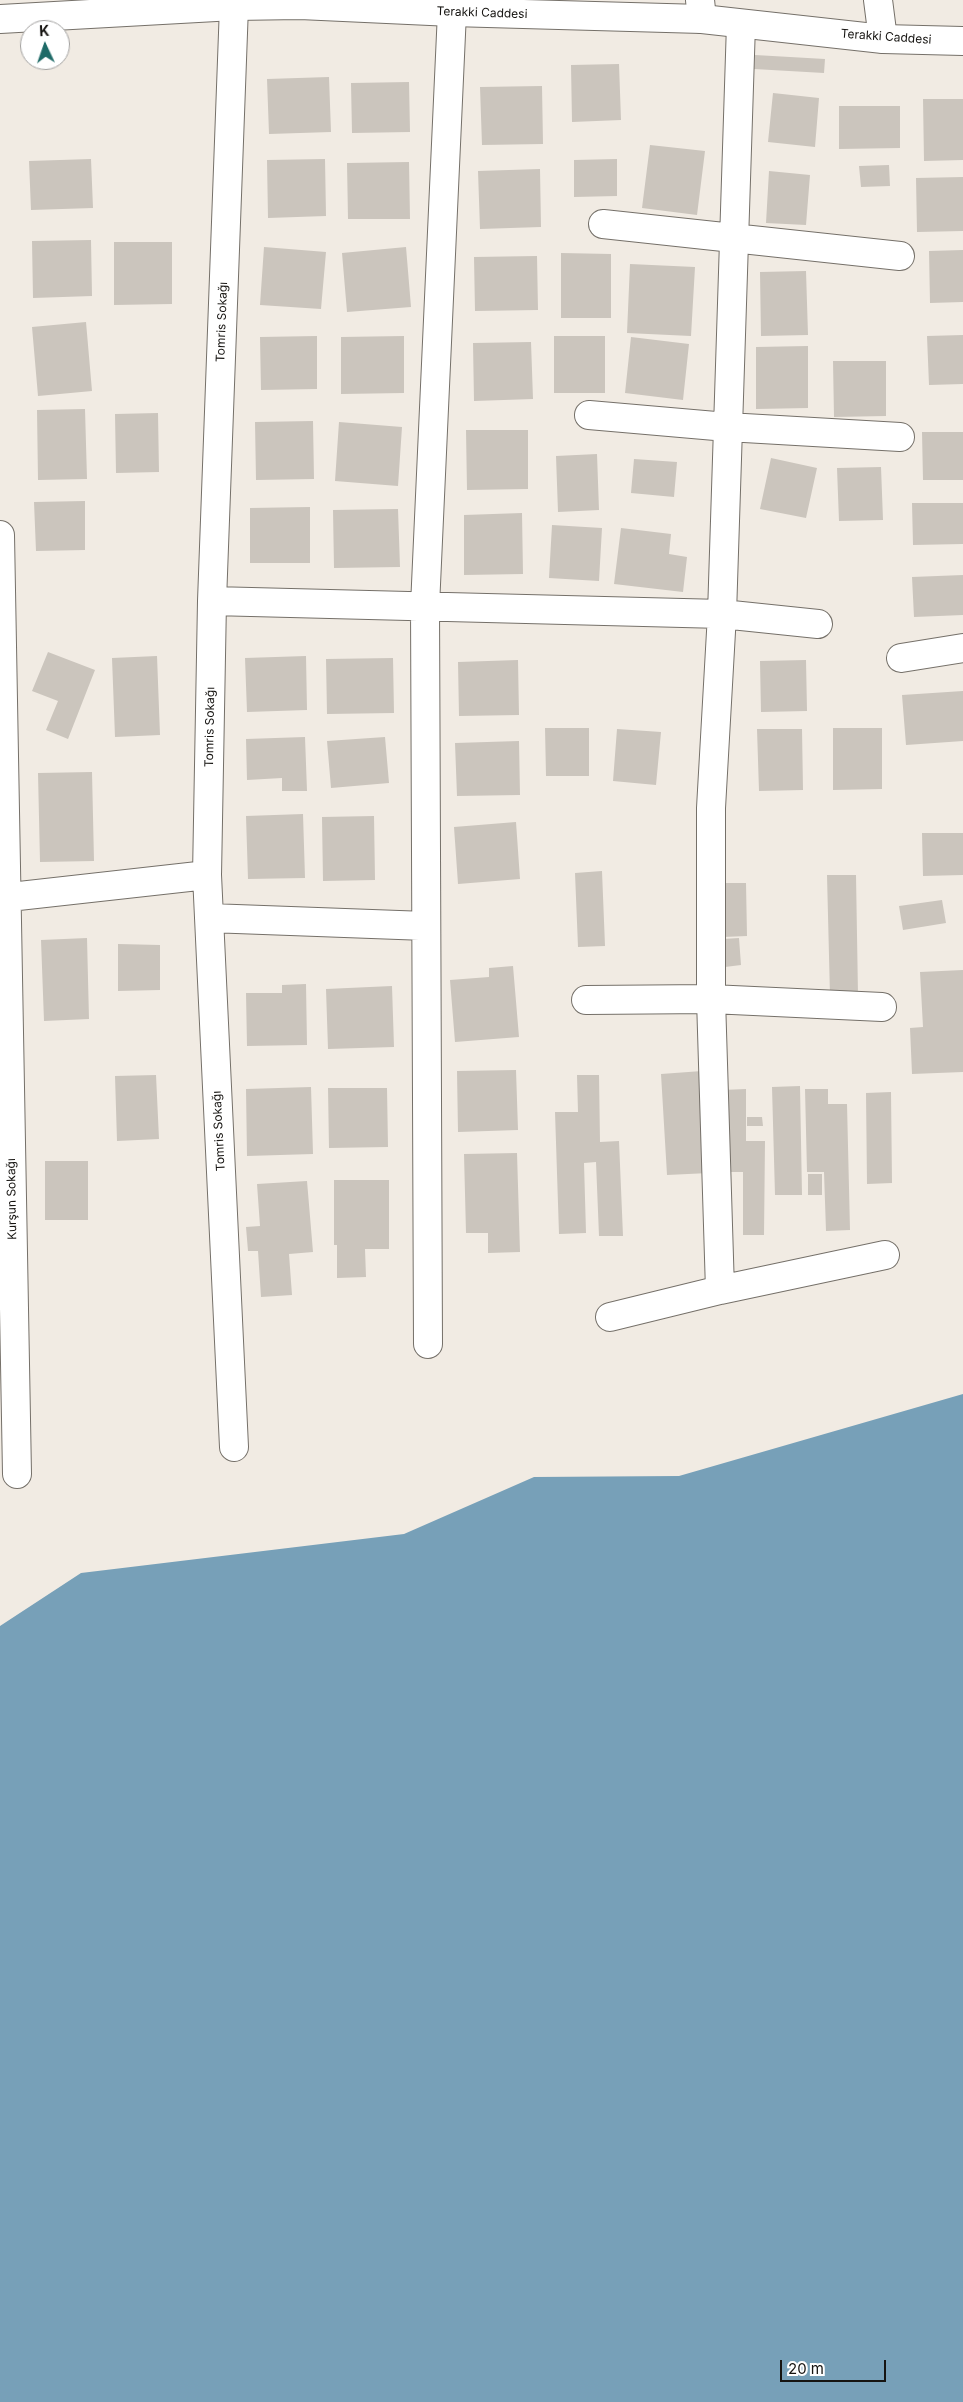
<!DOCTYPE html>
<html>
<head>
<meta charset="utf-8">
<style>
  body { margin:0 }
  #map { position:relative; width:963px; height:2402px; overflow:hidden; background:#f1ebe3; font-family:Inter,sans-serif }
  canvas { display:block }
  .north { position:absolute; left:20px; top:20px; width:50px; height:50px; box-sizing:border-box; background:#fff; border:1px solid #a2a1a0; border-radius:50%; rotate:357deg; font-size:14px; font-weight:700; line-height:20px; text-align:center; color:#161411 }
  .north::after { content:''; display:block; margin:auto; width:18px; height:22px; background:#1e6a67; clip-path:polygon(50% 0,100% 100%,50% 72%,0 100%) }
  .scale { position:absolute; left:780px; top:2360px; width:106px; height:22px; box-sizing:border-box; border:2px solid #161411; border-top:0; padding-left:6px; font-size:15px; line-height:18px; white-space:nowrap; color:#161411; -webkit-text-stroke:4px #fff; paint-order:stroke }
</style>
</head>
<body>
<div id="map">
<canvas width="963" height="2402"></canvas>
<div class="north">K</div>
<div class="scale">20 m</div>
</div>
<script>
const context = document.querySelector('canvas').getContext('2d');
context.lineJoin = 'round';
function fillPath(path, color) {
  context.fillStyle = color;
  context.fill(path, 'evenodd');
}
function toPath(rows) {
  const path = new Path2D();
  for (const r of rows) {
    path.moveTo(r[0], r[1]);
    for (let i = 2; i < r.length; i += 2) path.lineTo(r[i], r[i + 1]);
  }
  return path;
}
function stroke(path, color, width, dash) {
  context.strokeStyle = color;
  context.lineWidth = width;
  context.lineCap = dash ? 'butt' : 'round';
  context.setLineDash(dash || []);
  context.stroke(path);
}
function label(font, color, halo, rows, align = 'center') {
  context.font = font + ' Inter,sans-serif';
  context.lineWidth = 5;
  context.setLineDash([]);
  context.textBaseline = 'middle';
  context.strokeStyle = halo;
  context.fillStyle = color;
  for (const [text, x, y, turn = 0] of rows) {
    context.save();
    context.translate(x, y);
    context.rotate((+turn || 0) * Math.PI / 180);
    context.textAlign = isNaN(turn) ? turn : align;
    if (halo) context.strokeText(text, 0, 0);
    context.fillText(text, 0, 0);
    context.restore();
  }
}
fillPath(toPath([
  [963,1394,963,2402,0,2402,0,1626,81,1573,404,1534,534,1477,679,1476]
]), '#77a0b8');
fillPath(toPath([
  [755,55,825,59,824,73,754,69],
  [619,64,621,120,572,122,571,65],
  [329,77,331,132,269,134,267,79],
  [409,82,410,132,352,133,351,83],
  [542,86,543,144,482,145,480,87],
  [773,93,819,98,815,147,768,142],
  [923,99,963,99,963,160,924,161],
  [839,106,900,106,900,148,839,149],
  [650,145,705,151,697,215,642,208],
  [91,159,93,208,31,210,29,161],
  [325,159,326,216,268,218,267,160],
  [617,159,617,196,574,197,574,160],
  [409,162,410,219,348,219,347,163],
  [889,165,890,186,861,187,859,166],
  [540,169,541,227,480,229,478,171],
  [769,171,810,175,806,225,766,223],
  [963,177,963,231,917,232,916,178],
  [91,240,92,296,33,298,32,241],
  [114,242,172,242,172,304,114,305],
  [264,247,326,252,321,309,260,305],
  [406,247,411,307,347,312,342,253],
  [963,250,963,302,930,303,929,251],
  [561,253,611,254,611,318,561,318],
  [537,256,538,310,475,311,474,257],
  [630,264,695,267,691,336,627,333],
  [806,271,808,335,761,336,760,272],
  [86,322,92,391,38,396,32,327],
  [963,335,963,384,929,385,927,336],
  [317,336,317,389,261,390,260,337],
  [404,336,404,393,341,394,341,337],
  [554,336,605,336,605,393,554,393],
  [631,337,689,344,683,400,625,393],
  [531,342,533,399,474,401,473,343],
  [808,346,808,408,756,409,756,347],
  [833,361,886,361,886,416,834,417],
  [85,409,87,479,38,480,37,410],
  [158,413,159,472,116,473,115,414],
  [313,421,314,479,256,480,255,422],
  [339,422,402,427,398,486,335,481],
  [466,430,528,430,528,489,467,490],
  [922,432,963,432,963,480,923,480],
  [597,454,599,510,558,512,556,456],
  [771,458,817,468,806,518,760,509],
  [634,459,677,462,674,497,631,493],
  [881,467,883,520,839,521,837,468],
  [85,501,85,550,36,551,34,502],
  [912,503,963,503,963,544,913,545],
  [310,507,310,563,250,563,250,508],
  [398,509,400,567,334,568,333,510],
  [522,513,523,574,464,575,464,515],
  [552,525,602,528,599,581,549,578],
  [621,528,671,534,669,554,687,557,683,592,614,584],
  [963,575,963,615,914,617,912,577],
  [48,652,95,670,68,739,46,730,58,701,32,691],
  [157,656,160,735,115,737,112,658],
  [306,656,307,710,247,712,245,658],
  [393,658,394,713,327,714,326,659],
  [518,660,519,715,459,716,458,662],
  [806,660,807,711,761,712,760,661],
  [963,691,963,741,906,745,902,695],
  [545,728,589,728,589,776,546,776],
  [833,728,882,728,882,789,833,790],
  [617,729,661,732,656,785,613,781],
  [757,729,802,729,803,790,759,791],
  [305,737,307,791,282,791,282,778,247,780,246,739],
  [385,737,389,783,331,788,327,741],
  [519,741,520,795,457,796,455,743],
  [92,772,94,861,40,862,38,773],
  [303,814,305,878,248,879,246,816],
  [374,816,375,880,323,881,322,817],
  [516,822,520,879,458,884,454,827],
  [922,833,963,833,963,875,923,876],
  [602,871,605,946,578,947,575,873],
  [827,875,856,875,858,995,830,996],
  [722,883,746,883,747,936,723,937],
  [942,900,946,923,903,930,899,906],
  [87,938,89,1019,44,1021,41,940],
  [739,938,741,965,725,967,723,939],
  [118,944,160,945,160,990,118,991],
  [513,966,519,1037,455,1042,450,980,489,977,489,968],
  [963,970,963,1072,912,1074,910,1028,923,1027,920,972],
  [306,984,307,1045,247,1046,246,993,282,993,282,985],
  [392,986,394,1047,328,1049,326,989],
  [516,1070,518,1130,458,1132,457,1071],
  [702,1071,709,1173,667,1175,661,1074],
  [156,1075,159,1139,117,1141,115,1076],
  [577,1075,599,1075,600,1142,619,1141,623,1236,599,1236,596,1162,584,1163,586,1233,559,1234,555,1112,578,1112],
  [800,1086,802,1195,775,1195,772,1087],
  [311,1087,313,1154,247,1156,246,1089],
  [328,1088,387,1088,388,1147,329,1148],
  [746,1089,746,1141,765,1141,764,1235,743,1235,743,1172,722,1172,722,1090],
  [805,1089,828,1089,828,1104,847,1104,850,1230,826,1231,824,1172,807,1172],
  [891,1092,892,1183,867,1184,866,1093],
  [747,1117,762,1117,763,1126,747,1126],
  [517,1153,520,1252,488,1253,488,1233,466,1233,464,1154],
  [45,1161,88,1161,88,1220,45,1220],
  [808,1174,822,1174,822,1195,808,1195],
  [334,1180,389,1180,389,1249,365,1249,366,1277,337,1278,337,1245,334,1245],
  [307,1181,313,1252,289,1254,292,1295,261,1297,258,1251,248,1251,246,1227,260,1226,257,1184]
]), '#cbc5bd');
const minor = toPath([
  [700,0,702,19],
  [878,0,883,39],
  [603,224,900,256],
  [589,415,727,427,900,437],
  [0,535,17,1474],
  [212,601,722,614,818,624],
  [901,658,963,648],
  [0,898,207,875],
  [209,918,426,926],
  [586,1000,711,999,882,1007],
  [720,1290,711,999,711,808,722,614,741,24],
  [610,1317,720,1290,885,1255],
  [428,1344,425,606,452,12],
  [234,1447,207,875,212,601,234,6]
]);
const tertiary = toPath([
  [0,19,234,6,300,5,452,12,702,19,883,39,963,41]
]);
stroke(minor, '#757069', 30);
stroke(tertiary, '#757069', 30);
stroke(minor, '#fff', 28);
stroke(tertiary, '#fff', 28);
label('12px', '#161411', '#fff', [
  ["Terakki Caddesi",482,13,2],
  ["Terakki Caddesi",886,37,4],
  ["Tomris Sokağı",222,322,-88],
  ["Tomris Sokağı",210,727,-89],
  ["Tomris Sokağı",219,1131,-93],
  ["Kurşun Sokağı",12,1199,-91]
]);
</script>
</body>
</html>
